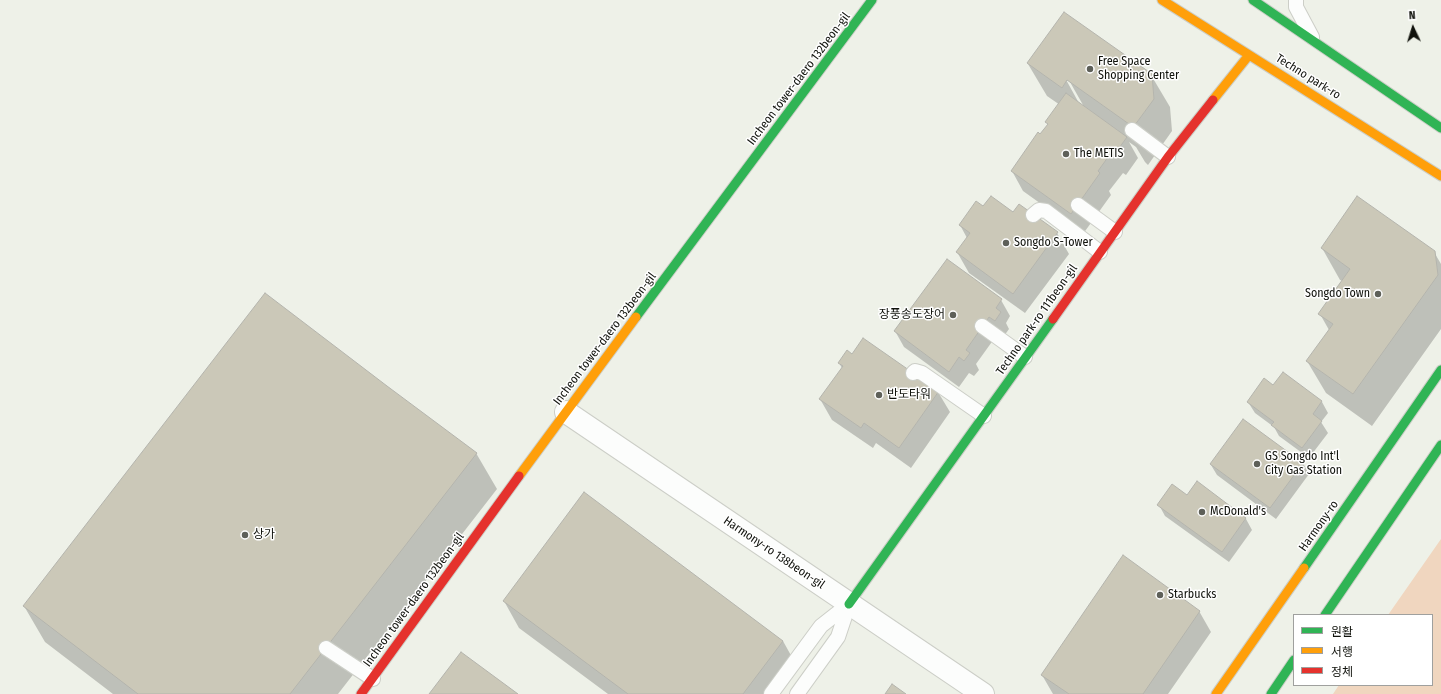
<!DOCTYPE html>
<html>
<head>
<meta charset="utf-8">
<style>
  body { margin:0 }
  #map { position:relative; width:1441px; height:694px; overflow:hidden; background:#eef1e8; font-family:"Fira Sans Condensed","Noto Sans KR",sans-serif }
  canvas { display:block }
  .legend { position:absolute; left:1293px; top:614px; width:140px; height:72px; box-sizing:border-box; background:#fff; border:1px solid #9fa09e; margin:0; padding:5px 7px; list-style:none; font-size:12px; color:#10120c }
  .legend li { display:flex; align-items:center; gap:8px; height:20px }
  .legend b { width:20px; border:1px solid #9fa09e }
  .north { position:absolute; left:1393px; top:8px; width:40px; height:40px; -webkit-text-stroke:3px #fff; paint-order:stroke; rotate:356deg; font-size:11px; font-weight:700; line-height:16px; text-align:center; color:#10120c }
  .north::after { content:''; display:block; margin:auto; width:14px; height:18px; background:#10120c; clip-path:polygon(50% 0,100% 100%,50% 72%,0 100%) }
</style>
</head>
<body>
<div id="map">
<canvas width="1441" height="694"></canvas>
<ul class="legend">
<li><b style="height:5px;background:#30b455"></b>원활</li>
<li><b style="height:5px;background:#ff9f0a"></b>서행</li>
<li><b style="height:5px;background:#e5322d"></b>정체</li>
</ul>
<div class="north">N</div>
</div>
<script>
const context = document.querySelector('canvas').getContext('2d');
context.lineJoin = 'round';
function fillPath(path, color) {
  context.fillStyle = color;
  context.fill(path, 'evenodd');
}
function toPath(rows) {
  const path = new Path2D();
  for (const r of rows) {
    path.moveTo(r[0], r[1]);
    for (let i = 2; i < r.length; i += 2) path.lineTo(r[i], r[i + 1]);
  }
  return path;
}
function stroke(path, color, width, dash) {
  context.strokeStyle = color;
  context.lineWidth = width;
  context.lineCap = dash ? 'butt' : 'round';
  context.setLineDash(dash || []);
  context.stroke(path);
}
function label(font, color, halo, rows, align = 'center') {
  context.font = font + ' "Fira Sans Condensed","Noto Sans KR",sans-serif';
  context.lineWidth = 3;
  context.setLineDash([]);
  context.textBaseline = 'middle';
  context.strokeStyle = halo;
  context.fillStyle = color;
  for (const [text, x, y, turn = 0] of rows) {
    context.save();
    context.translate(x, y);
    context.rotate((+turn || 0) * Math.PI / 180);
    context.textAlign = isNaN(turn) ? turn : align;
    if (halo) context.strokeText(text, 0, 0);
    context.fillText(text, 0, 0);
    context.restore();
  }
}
fillPath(toPath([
  [1441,539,1441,694,1333,694,1339,685,1432,685,1432,615,1388,615]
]), '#f0d6bf');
fillPath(toPath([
  [1028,64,1151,75,1170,107,1172,131,1148,165,1145,162,1136,147,1129,142,1138,158,1126,175,1123,173,1109,191,1111,195,1083,234,1023,191,1012,171,1048,125,1047,122,1060,105,1047,96],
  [1066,75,1083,105,1080,105,1064,76],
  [983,208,1014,213,1057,233,1069,254,1025,313,969,273,957,252,967,238,960,225],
  [1322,248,1434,252,1441,264,1441,329,1372,426,1326,393,1307,361,1329,330,1320,314,1343,281,1340,280],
  [1001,300,1010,316,1006,323,1009,329,1004,336,999,332,976,364,979,370,974,376,969,373,959,387,904,347,895,331],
  [852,355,938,392,950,412,911,468,876,443,873,448,832,420,820,399,842,368,839,363],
  [1284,374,1322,402,1328,413,1321,422,1328,433,1309,458,1279,436,1274,427,1255,413,1248,402,1274,387],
  [476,453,497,489,338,694,113,694,45,642,24,606],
  [1303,463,1309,474,1276,519,1217,475,1211,465],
  [1188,497,1246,519,1252,530,1229,562,1165,516,1159,505],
  [504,601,783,641,798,668,779,694,608,694,519,628],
  [1199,611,1211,632,1168,694,1053,694,1042,675]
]), '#0003');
const building = toPath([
  [1064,12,1152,74,1154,99,1129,133,1125,130,1129,124,1067,80,1062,88,1027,63,1064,12],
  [1066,93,1127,137,1114,155,1111,153,1098,171,1100,173,1071,214,1011,171,1038,132,1040,134,1048,124,1045,122,1066,93],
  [991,196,1013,212,1019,204,1058,232,1013,294,956,252,970,233,959,225,976,201,983,206,991,196],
  [1357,196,1435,251,1438,275,1353,394,1306,361,1333,324,1318,314,1350,269,1321,248,1357,196],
  [947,259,1002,299,996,308,1001,312,995,321,989,317,966,350,970,353,964,361,959,357,949,372,894,331,947,259],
  [265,293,387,386,477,453,290,694,138,694,23,606,265,293],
  [863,338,939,391,899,448,864,423,861,428,819,399,843,366,838,363,847,350,852,354,863,338],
  [1283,372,1322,401,1313,414,1322,421,1302,448,1271,425,1274,422,1247,402,1264,378,1273,385,1283,372],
  [1243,419,1303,463,1270,508,1210,464,1243,419],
  [1197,481,1246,518,1222,552,1157,505,1172,484,1187,495,1197,481],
  [584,492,783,641,743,694,628,694,503,601,584,492],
  [1123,555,1200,611,1143,694,1069,694,1041,675,1123,555],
  [461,652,518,694,429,694,461,652],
  [892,684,906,694,885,694,892,684]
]);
fillPath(building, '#cbc8b8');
stroke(building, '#b4b4ad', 1);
const lane = toPath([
  [1296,0,1296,7,1312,37],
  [1132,130,1168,157],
  [1078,205,1115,232],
  [1033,215,1039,210,1046,211,1100,252],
  [982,326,1025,357],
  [913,373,915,371,922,373,984,416],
  [326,648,373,679],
  [771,694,821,626,849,604],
  [797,694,838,637,849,604]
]);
const street = toPath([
  [566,412,983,694]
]);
const fast = toPath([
  [1253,0,1441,128],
  [636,317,872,0],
  [1304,568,1441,370],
  [849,604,1053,319],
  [1325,615,1441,445],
  [1271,694,1294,660]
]);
const slow = toPath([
  [1162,0,1441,176],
  [1213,100,1249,55],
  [519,476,636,317],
  [1216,694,1304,568]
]);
const jam = toPath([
  [1053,319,1168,157,1213,100],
  [361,694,519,476]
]);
stroke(lane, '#cccec7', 16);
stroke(street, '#cccec7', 24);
stroke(fast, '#cccec7', 11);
stroke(slow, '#cccec7', 11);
stroke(jam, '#cccec7', 11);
stroke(lane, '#fcfdfc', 14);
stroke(street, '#fcfdfc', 22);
stroke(fast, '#30b455', 9);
stroke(slow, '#ff9f0a', 9);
stroke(jam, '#e5322d', 9);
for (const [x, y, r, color] of [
  [1090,69,4,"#5e6059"],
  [1066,154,4,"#5e6059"],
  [1006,243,4,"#5e6059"],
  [1378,294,4,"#5e6059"],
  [953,315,4,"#5e6059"],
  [879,395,4,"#5e6059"],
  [1257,464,4,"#5e6059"],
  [1202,512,4,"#5e6059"],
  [245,535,4,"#5e6059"],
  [1160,595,4,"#5e6059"]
]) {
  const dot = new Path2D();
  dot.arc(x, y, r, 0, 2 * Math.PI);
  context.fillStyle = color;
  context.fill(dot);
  stroke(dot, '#fff', 1.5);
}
label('12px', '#10120c', '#fff', [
  ["Free Space",1098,62],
  ["Shopping Center",1098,76],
  ["The METIS",1074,154],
  ["Songdo S-Tower",1014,243],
  ["Songdo Town",1370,294,"right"],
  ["장풍송도장어",945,315,"right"],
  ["반도타워",887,395],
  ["GS Songdo Int'l",1265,457],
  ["City Gas Station",1265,471],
  ["McDonald's",1210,512],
  ["상가",253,535],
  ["Starbucks",1168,595]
], 'left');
label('12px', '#10120c', '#fff', [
  ["Techno park-ro",1308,77,32],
  ["Incheon tower-daero 132beon-gil",799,79,-53],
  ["Techno park-ro 111beon-gil",1037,320,-55],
  ["Incheon tower-daero 132beon-gil",605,339,-53],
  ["Harmony-ro",1319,526,-55],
  ["Harmony-ro 138beon-gil",774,553,34],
  ["Incheon tower-daero 132beon-gil",414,600,-54]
]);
</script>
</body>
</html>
